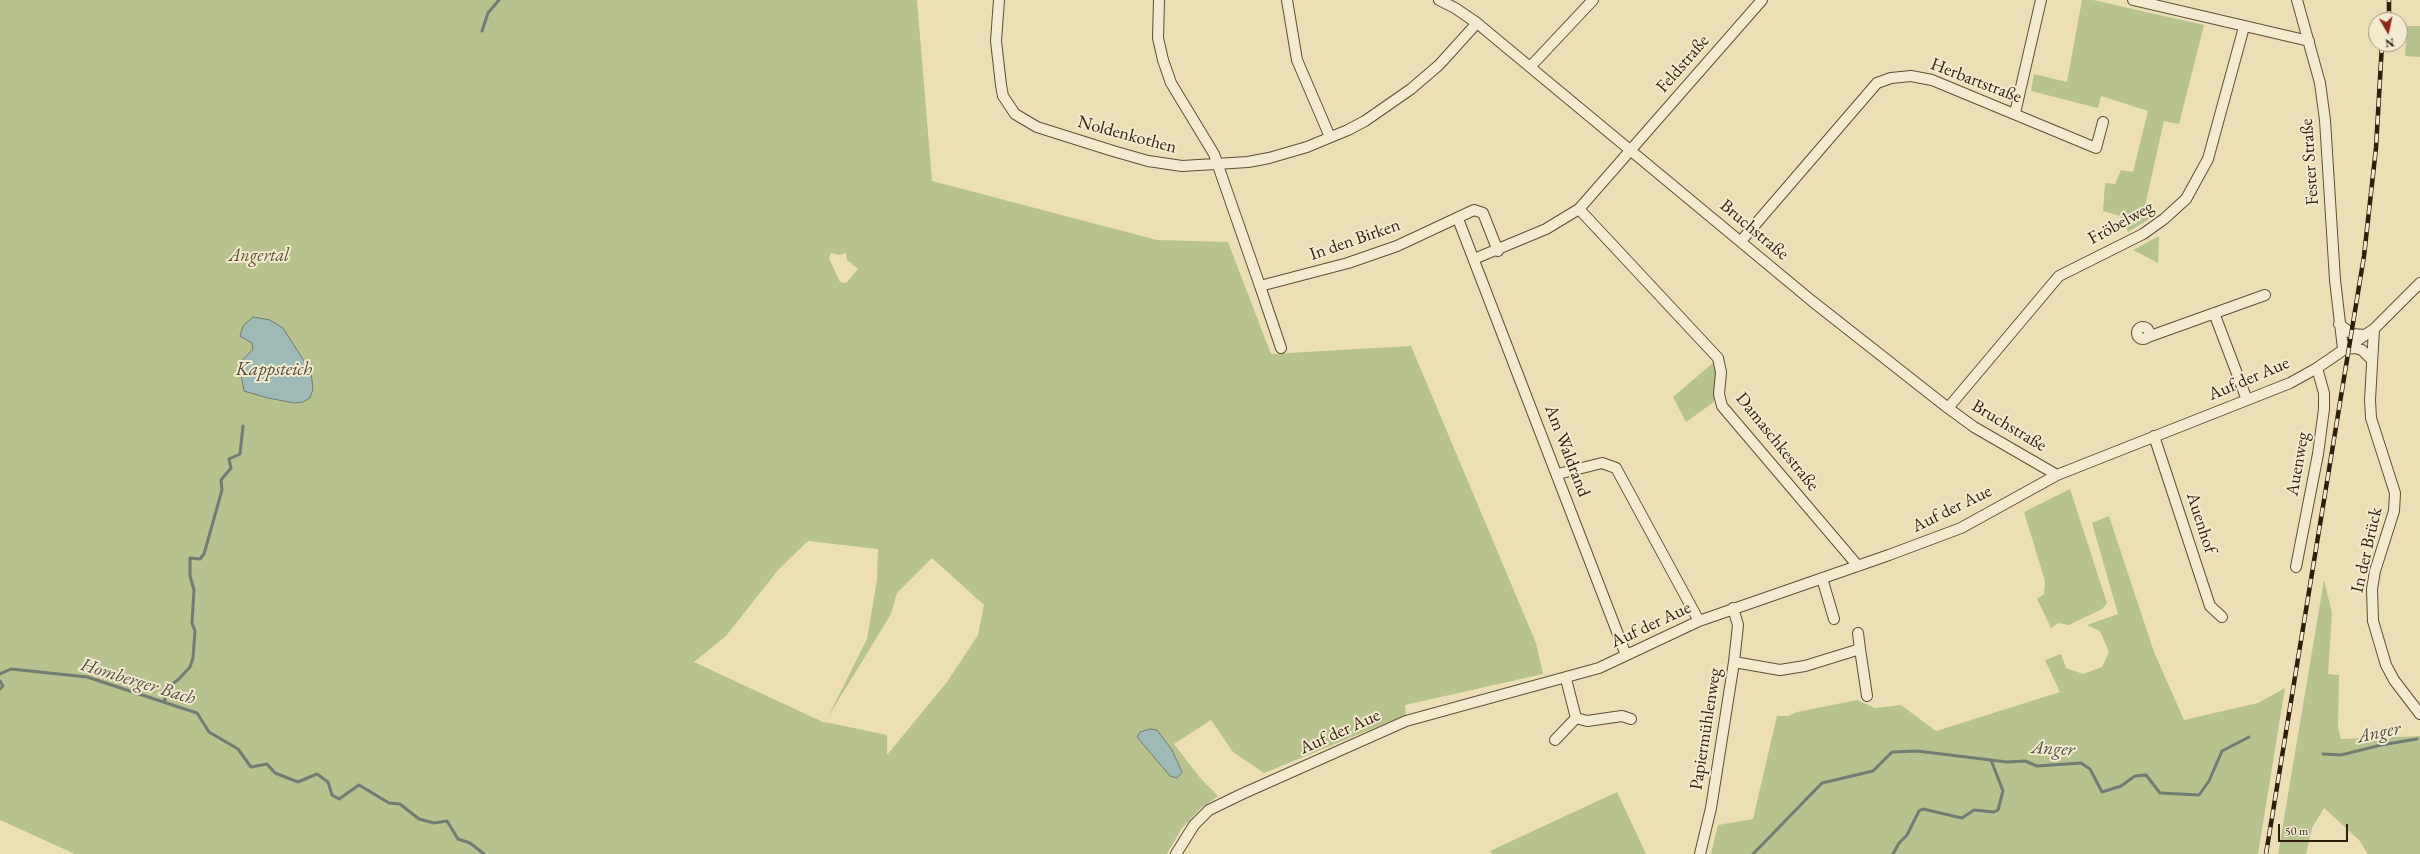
<!DOCTYPE html>
<html>
<head>
<meta charset="utf-8">
<style>
  body { margin:0 }
  #map { position:relative; width:2420px; height:854px; overflow:hidden; background:#eddfb5; font-family:"EB Garamond",serif }
  canvas { display:block }
  .north { position:absolute; left:2368px; top:12px; width:40px; height:40px; box-sizing:border-box; background:#f3eacf; border:1px solid #a59880; border-radius:50%; rotate:171deg; font-size:11px; font-weight:700; line-height:16px; text-align:center; color:#2f1e0a }
  .north::after { content:''; display:block; margin:auto; width:14px; height:18px; background:#8f2418; clip-path:polygon(50% 0,100% 100%,50% 72%,0 100%) }
  .scale { position:absolute; left:2278px; top:824px; width:70px; height:18px; box-sizing:border-box; border:2px solid #2f1e0a; border-top:0; padding-left:5px; font-size:12px; line-height:14px; white-space:nowrap; color:#2f1e0a; -webkit-text-stroke:3px #f3eacf; paint-order:stroke }
</style>
</head>
<body>
<div id="map">
<canvas width="2420" height="854"></canvas>
<div class="north">N</div>
<div class="scale">50 m</div>
</div>
<script>
const context = document.querySelector('canvas').getContext('2d');
context.lineJoin = 'round';
function fillPath(path, color) {
  context.fillStyle = color;
  context.fill(path, 'evenodd');
}
function toPath(rows) {
  const path = new Path2D();
  for (const r of rows) {
    if (r.length === 3) {
      path.moveTo(r[0] + r[2], r[1]);
      path.arc(r[0], r[1], r[2], 0, 2 * Math.PI);
      continue;
    }
    path.moveTo(r[0], r[1]);
    for (let i = 2; i < r.length; i += 2) path.lineTo(r[i], r[i + 1]);
  }
  return path;
}
function stroke(path, color, width, dash) {
  context.strokeStyle = color;
  context.lineWidth = width;
  context.lineCap = dash ? 'butt' : 'round';
  context.setLineDash(dash || []);
  context.stroke(path);
}
function label(font, color, halo, rows, align = 'center') {
  context.font = font + ' "EB Garamond",serif';
  context.lineWidth = 4;
  context.setLineDash([]);
  context.textBaseline = 'middle';
  context.strokeStyle = halo;
  context.fillStyle = color;
  for (const [text, x, y, turn = 0] of rows) {
    context.save();
    context.translate(x, y);
    context.rotate((+turn || 0) * Math.PI / 180);
    context.textAlign = isNaN(turn) ? turn : align;
    if (halo) context.strokeText(text, 0, 0);
    context.fillText(text, 0, 0);
    context.restore();
  }
}
fillPath(toPath([
  [0,0,917,0,932,181,1157,240,1228,242,1271,354,1411,346,1536,643,1543,674,1405,705,1406,715,1264,773,1233,752,1211,720,1174,744,1201,779,1218,796,1201,808,1182,828,1167,854,75,854,0,820],
  [831,253,839,255,846,253,847,260,858,269,846,283,840,282,829,258],
  [808,541,878,549,877,580,867,639,825,723,694,662,726,636,778,570],
  [932,558,984,605,978,635,947,682,887,755,887,735,825,722,891,614,897,593],
  [1157,730,1172,750,1182,772,1170,776,1138,737],
  [2082,0,2093,0,2204,25,2179,124,2164,121,2145,206,2151,218,2128,232,2120,216,2103,211,2105,183,2115,184,2121,170,2133,172,2148,111,2101,96,2098,108,2031,91,2034,74,2067,82],
  [2407,26,2420,26,2420,57,2405,56],
  [2159,236,2158,263,2133,250],
  [1714,362,1716,369,1714,402,1686,422,1673,397],
  [2070,489,2107,603,2102,609,2069,625,2058,623,2051,628,2037,599,2044,594,2045,581,2024,512],
  [2109,516,2154,652,2184,720,2258,703,2285,688,2258,854,1711,854,1718,825,1753,819,1777,716,1788,716,1797,712,1857,700,1875,708,1901,705,1936,731,2060,692,2045,660,2061,654,2066,668,2083,674,2102,667,2109,652,2100,631,2087,625,2118,614,2092,523],
  [2324,580,2332,613,2328,674,2339,675,2338,728,2341,739,2420,736,2420,854,2368,854,2359,840,2324,808,2312,828,2306,854,2278,854],
  [1617,792,1646,854,1492,854,1490,851]
]), '#b7c28e');
const water = toPath([
  [253,317,270,320,283,328,311,372,313,389,310,398,303,402,294,403,268,398,244,391,239,364,253,349,252,343,240,336,243,326,253,317],
  [1150,729,1157,730,1172,750,1182,772,1177,778,1170,776,1137,737,1140,732,1150,729]
]);
fillPath(water, '#9dbab7');
stroke(water, '#717c72', 1);
stroke(toPath([
  [482,31,488,13,499,0],
  [0,674,11,669,87,677,197,713,209,732,238,749,251,767,267,764,275,773,298,782,317,774,328,782,332,795,339,799,359,785,389,803,400,804,419,819,434,823,447,821,458,839,470,843,484,854],
  [0,681,3,686,0,689],
  [165,702,164,690,179,679,190,667,193,658,195,631,192,623,194,590,190,576,190,558,200,559,204,554,222,490,221,480,231,468,229,459,240,454,243,426],
  [2323,754,2341,755,2381,745,2417,739],
  [1753,854,1822,783,1873,771,1892,752,1917,751,2007,762,2025,761,2037,766,2081,763,2090,769,2102,792,2121,786,2135,776,2146,775,2160,793,2199,795,2209,781,2222,751,2249,737],
  [1893,854,1899,843,1907,835,1919,811,1923,809,1962,818,1974,810,1994,812,1998,810,2003,791,1991,760]
]), '#717c72', 3);
const street = toPath([
  [999,0,996,41,1001,85,1003,96,1015,114,1037,127,1113,151,1148,161,1182,166,1248,162,1269,158,1307,147,1348,130,1365,121,1411,89,1439,65,1477,23],
  [1159,0,1158,38,1163,60,1171,83,1214,154,1260,286,1348,263,1397,246,1474,210,1483,213,1498,251],
  [1287,0,1297,60,1330,137],
  [1439,0,1455,8,1477,23,1812,301,1948,408,1974,427,2057,475],
  [2133,0,2309,41],
  [2297,0,2320,83,2325,120,2335,280,2343,349],
  [1530,67,1593,0],
  [2015,113,2041,0],
  [1579,209,1718,358,1721,372,1719,394,1722,406,1858,566],
  [1458,219,1626,655],
  [1741,241,1877,83,1891,78,1911,76,1932,80,2096,148,2103,122],
  [1474,259,1546,229,1579,209,1762,0],
  [1260,286,1281,348],
  [2214,313,2247,400],
  [2339,324,2352,334,2365,335],
  [2143,333,6],
  [2374,329,2370,400,2371,418,2395,493,2394,511,2375,571,2372,589,2373,621,2386,665,2394,680,2420,714],
  [2145,338,2265,295],
  [2343,349,2355,348,2362,350,2372,360],
  [1948,408,2059,276,2143,234,2164,219,2186,199,2208,159,2244,27],
  [2154,436,2210,606,2222,617],
  [1558,474,1602,463,1616,468,1699,621],
  [2296,567,2318,454,2324,409,2324,393,2317,368],
  [1822,578,1834,619],
  [1860,649,1867,696],
  [1734,662,1780,670,1805,666,1860,649,1858,633],
  [1576,718,1587,721,1622,716,1631,719],
  [1555,740,1576,718,1566,679],
  [1176,854,1194,825,1209,810,1242,794,1406,721,1599,668,1699,621,1889,555,1961,528,2057,475,2290,383,2317,368,2374,329,2420,283],
  [1700,854,1711,808,1734,662,1738,625,1733,608]
]);
stroke(street, '#5e4e35', 12);
stroke(street, '#f3eacf', 10);
const rail = toPath([
  [2389,20,2389,0],
  [2266,854,2364,256,2376,148,2382,44]
]);
stroke(rail, '#2f1e0a', 4.5);
stroke(rail, '#f3eacf', 3, [9]);
label('18px', '#2f1e0a', '#f3eacf', [
  ["Feldstraße",1683,64,-49],
  ["Herbartstraße",1976,81,21],
  ["Noldenkothen",1127,135,15],
  ["Fester Straße",2310,162,-94],
  ["Fröbelweg",2121,223,-29],
  ["Bruchstraße",1754,230,40],
  ["In den Birken",1355,240,-19],
  ["Auf der Aue",2249,379,-23],
  ["Bruchstraße",2009,426,31],
  ["Damaschkestraße",1777,442,51],
  ["Am Waldrand",1567,451,69],
  ["Auenweg",2298,464,-80],
  ["Auf der Aue",1952,509,-26],
  ["Auenhof",2201,523,72],
  ["In der Brück",2367,550,-77],
  ["Auf der Aue",1651,625,-25],
  ["Papiermühlenweg",1706,729,-81],
  ["Auf der Aue",1340,732,-24]
]);
label('italic 18px', '#584f32', '#f3eacf', [
  ["Angertal",259,256]
]);
label('italic 19px', '#504d3e', '#f3eacf', [
  ["Kappsteich",274,370],
  ["Homberger Bach",138,682,17],
  ["Anger",2379,733,-12],
  ["Anger",2053,749,3]
]);
</script>
</body>
</html>
